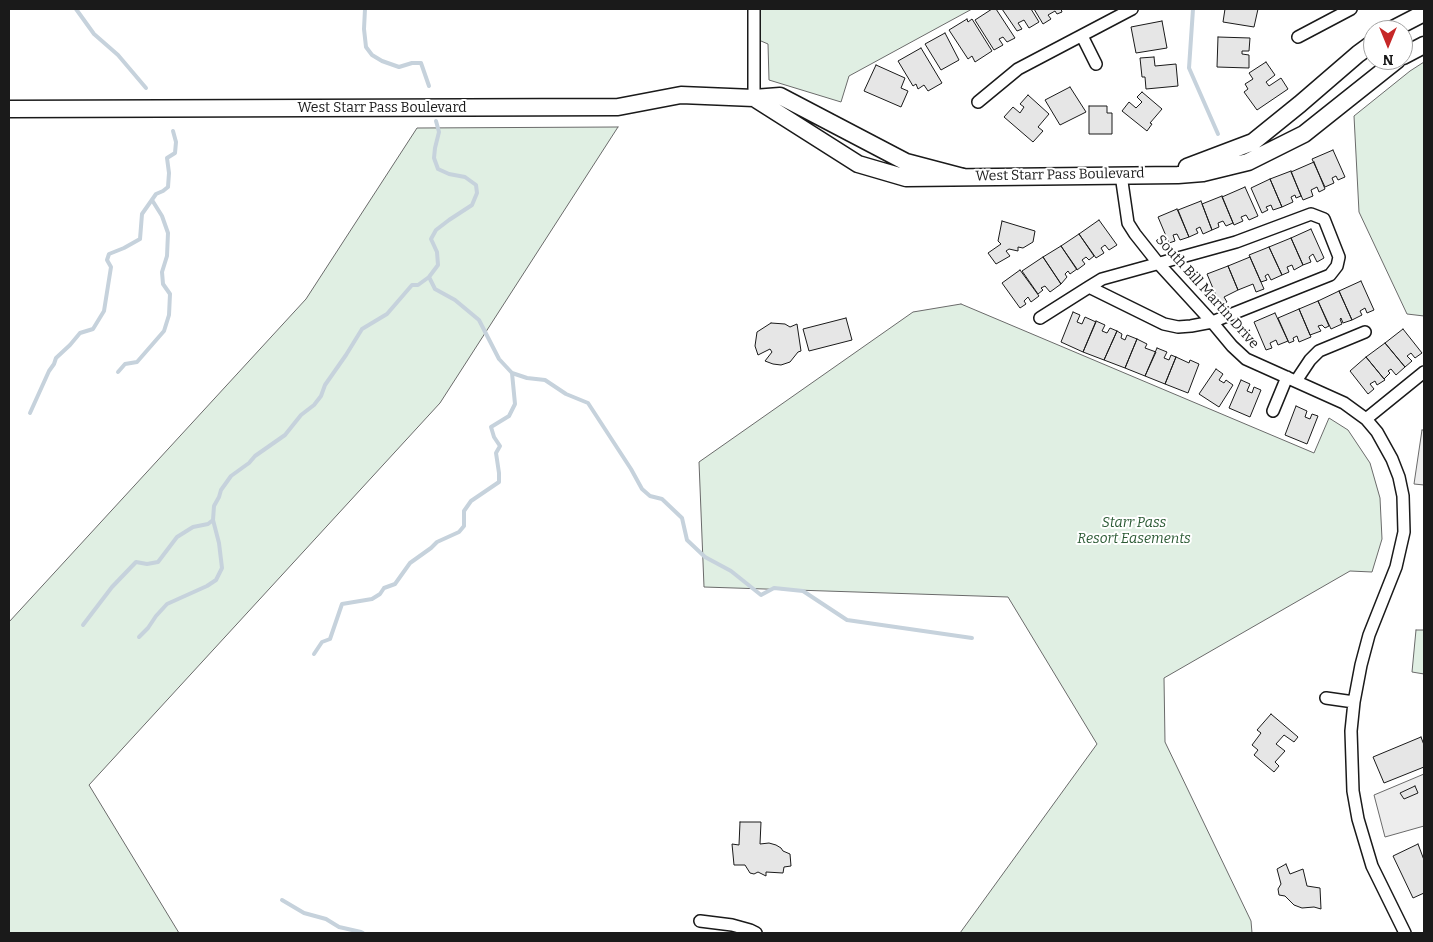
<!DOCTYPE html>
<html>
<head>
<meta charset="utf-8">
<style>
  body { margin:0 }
  #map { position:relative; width:1433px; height:942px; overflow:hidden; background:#fff; font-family:Bitter,serif }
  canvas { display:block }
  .frame { position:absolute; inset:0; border:10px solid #1a1a1a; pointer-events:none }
  .north { position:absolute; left:1363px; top:20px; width:50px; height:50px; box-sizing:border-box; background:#fff; border:1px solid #a3a3a3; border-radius:50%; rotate:180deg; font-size:14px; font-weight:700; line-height:20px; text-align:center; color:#1a1a1a }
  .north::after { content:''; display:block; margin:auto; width:18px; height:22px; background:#c62828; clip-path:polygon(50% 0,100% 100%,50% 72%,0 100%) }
</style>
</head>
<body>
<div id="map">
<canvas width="1433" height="942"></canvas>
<div class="frame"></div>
<div class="north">N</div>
</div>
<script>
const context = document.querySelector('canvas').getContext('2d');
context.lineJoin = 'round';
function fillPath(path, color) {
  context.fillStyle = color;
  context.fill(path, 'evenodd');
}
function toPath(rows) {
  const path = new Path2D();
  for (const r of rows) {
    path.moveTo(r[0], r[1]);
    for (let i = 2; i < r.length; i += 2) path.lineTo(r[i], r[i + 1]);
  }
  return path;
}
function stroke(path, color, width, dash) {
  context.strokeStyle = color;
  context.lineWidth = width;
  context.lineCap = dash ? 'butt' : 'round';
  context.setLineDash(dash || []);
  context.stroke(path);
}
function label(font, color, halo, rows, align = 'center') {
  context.font = font + ' Bitter,serif';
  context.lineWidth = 4;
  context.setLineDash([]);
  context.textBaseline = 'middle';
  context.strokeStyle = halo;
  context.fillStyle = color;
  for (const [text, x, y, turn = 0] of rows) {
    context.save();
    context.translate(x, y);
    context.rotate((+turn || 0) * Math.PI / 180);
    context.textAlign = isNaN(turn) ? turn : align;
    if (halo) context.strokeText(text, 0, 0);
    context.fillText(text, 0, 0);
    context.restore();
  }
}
const green = toPath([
  [754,9,972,9,849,76,841,102,769,80,768,44,754,38,754,9],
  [1424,62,1424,316,1407,314,1359,212,1354,116,1410,71,1424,62],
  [618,127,440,403,89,785,179,933,9,933,9,622,306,299,417,128,618,127],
  [961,304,1314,453,1329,418,1348,430,1370,463,1380,498,1382,539,1372,572,1350,571,1164,678,1165,742,1251,921,1252,933,960,933,1097,744,1008,597,704,587,699,462,913,312,961,304],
  [1416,630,1424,630,1424,674,1412,672,1416,630]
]);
fillPath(green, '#e0efe3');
stroke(green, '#6a6a6a', 1);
const parking = toPath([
  [1422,430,1424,430,1424,485,1414,484,1422,430],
  [1424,774,1424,826,1385,837,1374,795,1424,774]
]);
fillPath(parking, '#ededed');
stroke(parking, '#6a6a6a', 1);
stroke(toPath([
  [76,9,94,34,118,55,146,88],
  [365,9,364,29,366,47,372,55,382,61,399,67,412,63,421,63,429,86],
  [1193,9,1189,68,1218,134],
  [436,121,439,132,435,148,434,158,438,169,449,174,465,177,476,185,477,193,472,205,449,220,436,230,431,239,437,252,438,265,429,277,435,289,455,300,479,320,499,359,512,373,527,378,545,380,566,394,588,403,631,469,642,489,650,496,662,499,682,518,687,540,705,557,731,571,761,595,774,588,803,591,847,620,972,638],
  [118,372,125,364,137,362,164,331,169,315,170,294,163,284,162,272,167,256,168,233,162,216,152,200],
  [30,413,49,371,54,364,56,358,70,345,80,333,93,329,104,311,111,267,107,260,109,254,124,248,140,239,142,214,156,194,163,191,168,187,169,173,167,158,175,153,176,142,173,131],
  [83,625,112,587,136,562,147,564,158,562,177,537,193,527,208,524,213,520,214,506,219,497,221,490,231,476,249,463,255,456,285,435,301,415,314,405,321,396,325,385,346,355,362,329,387,314,412,285,418,285,429,277],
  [139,637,148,628,156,616,167,604,207,586,216,580,222,568,219,543,213,520],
  [314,654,322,642,330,639,342,604,372,599,380,594,384,588,395,584,410,563,431,548,437,542,459,532,464,526,464,511,471,501,499,482,499,473,496,453,500,446,494,437,491,427,509,416,515,404,512,373],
  [282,900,304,913,326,919,339,927,361,932,363,933]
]), '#c6d2dc', 4);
const building = toPath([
  [992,9,996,9,1015,38,1007,42,1003,37,999,39,1003,45,994,50,975,20,992,9],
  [1002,9,1031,9,1039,22,1029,28,1024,20,1018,23,1022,29,1017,31,1002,9],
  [1034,9,1061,9,1062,12,1057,14,1055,11,1048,15,1051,19,1043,24,1034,9],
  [1225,9,1258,9,1254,27,1223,22,1225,9],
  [967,19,968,22,972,19,992,51,975,62,972,56,968,59,949,30,967,19],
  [1162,21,1167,48,1136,53,1131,27,1162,21],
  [945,33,959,60,941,70,925,44,945,33],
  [1218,37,1250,38,1249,51,1242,51,1242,54,1249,55,1249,68,1217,67,1218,37],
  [921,48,942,83,928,91,924,85,918,89,916,84,913,86,898,61,921,48],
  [1154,57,1155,66,1176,64,1178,86,1146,89,1145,77,1142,77,1140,58,1154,57],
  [1266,62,1275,75,1266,82,1269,86,1281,78,1288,89,1257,110,1244,92,1248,89,1245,84,1253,79,1249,73,1266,62],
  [876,65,905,78,901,88,908,91,901,107,864,91,876,65],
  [1070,87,1086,112,1060,125,1045,100,1070,87],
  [1142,92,1162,109,1150,123,1152,124,1147,131,1122,111,1129,102,1136,108,1142,102,1137,97,1142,92],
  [1028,95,1049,114,1038,127,1043,131,1033,142,1004,117,1013,107,1020,113,1024,107,1020,104,1028,95],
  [1089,106,1107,106,1107,113,1112,113,1112,134,1089,134,1089,106],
  [1333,150,1345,177,1338,180,1336,176,1332,178,1334,183,1325,187,1312,159,1333,150],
  [1314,162,1325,189,1319,192,1317,187,1311,190,1313,196,1303,200,1291,172,1314,162],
  [1291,171,1301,196,1296,198,1295,195,1291,197,1293,202,1282,207,1270,179,1291,171],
  [1270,179,1282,207,1273,210,1271,205,1266,207,1268,210,1262,213,1251,188,1270,179],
  [1245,187,1258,216,1249,220,1246,215,1241,217,1243,221,1234,225,1222,197,1245,187],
  [1222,196,1233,223,1226,226,1223,221,1218,223,1219,227,1212,230,1202,204,1222,196],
  [1201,201,1212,230,1203,234,1200,227,1196,229,1198,233,1189,237,1178,210,1201,201],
  [1177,209,1189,237,1180,240,1177,234,1173,235,1175,241,1169,243,1158,217,1177,209],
  [1099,220,1117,245,1109,250,1105,245,1101,248,1104,253,1096,258,1079,234,1099,220],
  [1002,221,1035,231,1033,242,1023,248,1018,247,1018,251,1009,249,1006,251,1010,256,996,264,988,253,1001,244,998,241,1002,221],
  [1311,229,1324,258,1317,262,1313,254,1309,257,1311,262,1303,265,1291,238,1311,229],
  [1079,234,1094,256,1089,260,1086,257,1082,260,1085,264,1077,270,1061,246,1079,234],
  [1291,238,1303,265,1294,270,1292,265,1287,267,1289,272,1282,275,1269,247,1291,238],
  [1061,246,1077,269,1070,274,1068,271,1065,274,1067,277,1061,284,1043,257,1061,246],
  [1269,247,1282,275,1271,280,1268,274,1265,276,1267,280,1261,282,1249,255,1269,247],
  [1043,257,1061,284,1050,292,1045,286,1041,288,1043,290,1038,294,1022,271,1043,257],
  [1250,257,1264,289,1256,292,1253,284,1238,290,1228,266,1250,257],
  [1228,266,1238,290,1224,297,1227,302,1220,305,1207,274,1228,266],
  [1020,270,1039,296,1031,302,1028,297,1024,301,1026,304,1020,308,1002,283,1020,270],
  [1361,281,1374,310,1367,313,1365,308,1360,311,1362,315,1352,320,1339,291,1361,281],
  [1339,291,1352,320,1343,323,1341,318,1340,319,1342,324,1331,329,1318,301,1339,291],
  [1318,301,1329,326,1325,328,1322,325,1318,326,1321,331,1310,335,1299,309,1318,301],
  [1299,309,1311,337,1299,342,1297,336,1293,338,1294,341,1289,343,1278,318,1299,309],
  [1073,312,1080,315,1077,322,1082,324,1085,317,1096,322,1083,352,1061,342,1073,312],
  [1275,313,1288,341,1278,345,1276,340,1270,343,1272,348,1266,350,1254,322,1275,313],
  [846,318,852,340,809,351,803,329,846,318],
  [1096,321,1105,325,1102,331,1107,333,1110,328,1117,331,1104,360,1083,352,1096,321],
  [771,323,785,324,790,327,797,324,801,351,798,352,790,362,781,365,773,364,765,361,772,352,770,349,758,355,755,346,757,332,771,323],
  [1403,329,1422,353,1415,358,1411,353,1407,356,1412,361,1405,367,1385,343,1403,329],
  [1117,331,1122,334,1121,338,1125,340,1127,335,1137,339,1125,368,1104,360,1117,331],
  [1137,339,1147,344,1145,348,1156,352,1145,376,1125,368,1137,339],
  [1385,343,1405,367,1396,375,1391,369,1388,371,1390,373,1384,379,1366,357,1385,343],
  [1157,348,1167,352,1164,358,1169,360,1171,355,1176,357,1165,384,1145,376,1157,348],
  [1176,357,1189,363,1190,360,1199,364,1188,393,1165,384,1176,357],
  [1366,357,1385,380,1377,385,1375,381,1370,384,1374,389,1368,394,1350,371,1366,357],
  [1216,369,1223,374,1219,380,1224,383,1226,380,1233,385,1219,407,1199,394,1216,369],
  [1241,380,1250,384,1247,391,1252,393,1254,387,1261,390,1250,417,1229,408,1241,380],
  [1296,406,1307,411,1305,417,1310,419,1312,414,1318,416,1307,444,1285,435,1296,406],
  [1271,714,1298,737,1294,742,1284,735,1276,744,1285,751,1275,762,1279,766,1274,772,1254,755,1258,750,1252,745,1261,733,1257,730,1271,714],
  [1421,737,1424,745,1424,767,1384,783,1373,757,1421,737],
  [1415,786,1418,793,1404,799,1400,793,1415,786],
  [740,822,761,822,760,844,769,843,776,845,781,848,783,851,790,854,791,866,784,867,783,873,766,872,766,876,758,872,754,874,750,873,745,865,734,865,732,844,739,845,740,822],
  [1418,844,1424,860,1424,893,1413,898,1393,856,1418,844],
  [1286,864,1290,874,1303,869,1307,886,1320,888,1321,909,1314,907,1302,908,1294,905,1285,896,1279,895,1278,889,1281,884,1277,869,1286,864]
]);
fillPath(building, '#e6e6e6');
stroke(building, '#1a1a1a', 1);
const street = toPath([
  [1082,36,1096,64],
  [1298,37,1351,9],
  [754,98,754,9],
  [978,102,1018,69,1132,9],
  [1121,175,1128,223,1135,234,1158,263,1212,322,1232,346,1246,359,1344,403,1366,419,1377,432,1392,459,1399,477,1403,496,1404,532,1396,567,1369,635,1361,665,1354,702,1351,731,1353,791,1358,819,1372,866,1405,933],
  [1040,318,1089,287,1102,279,1236,242,1311,214,1324,219,1339,257,1337,266,1330,275,1212,322,1191,326,1178,327,1164,324,1089,287],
  [1296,381,1310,360,1319,351,1365,332],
  [1273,411,1287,377],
  [1366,419,1424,372],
  [1326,698,1354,702],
  [700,921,732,925,750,930,756,933]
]);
const secondary = toPath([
  [1391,30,1424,13],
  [1403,56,1424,45],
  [754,98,858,164,906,178,1178,175,1203,173,1248,162,1304,134,1397,60],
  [9,109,618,107,681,95,754,98,780,96,906,162,963,177],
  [1187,167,1253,142,1300,104,1358,54,1373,43]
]);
stroke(street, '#1a1a1a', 14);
stroke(secondary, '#1a1a1a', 19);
stroke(street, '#fff', 11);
stroke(secondary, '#fff', 16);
label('14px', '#1a1a1a', '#fff', [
  ["West Starr Pass Boulevard",382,108],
  ["West Starr Pass Boulevard",1060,175,-1],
  ["South Bill Martin Drive",1207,292,48]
]);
label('italic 14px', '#2b5a34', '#fff', [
  ["Starr Pass",1134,523],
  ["Resort Easements",1134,539]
]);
</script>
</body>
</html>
